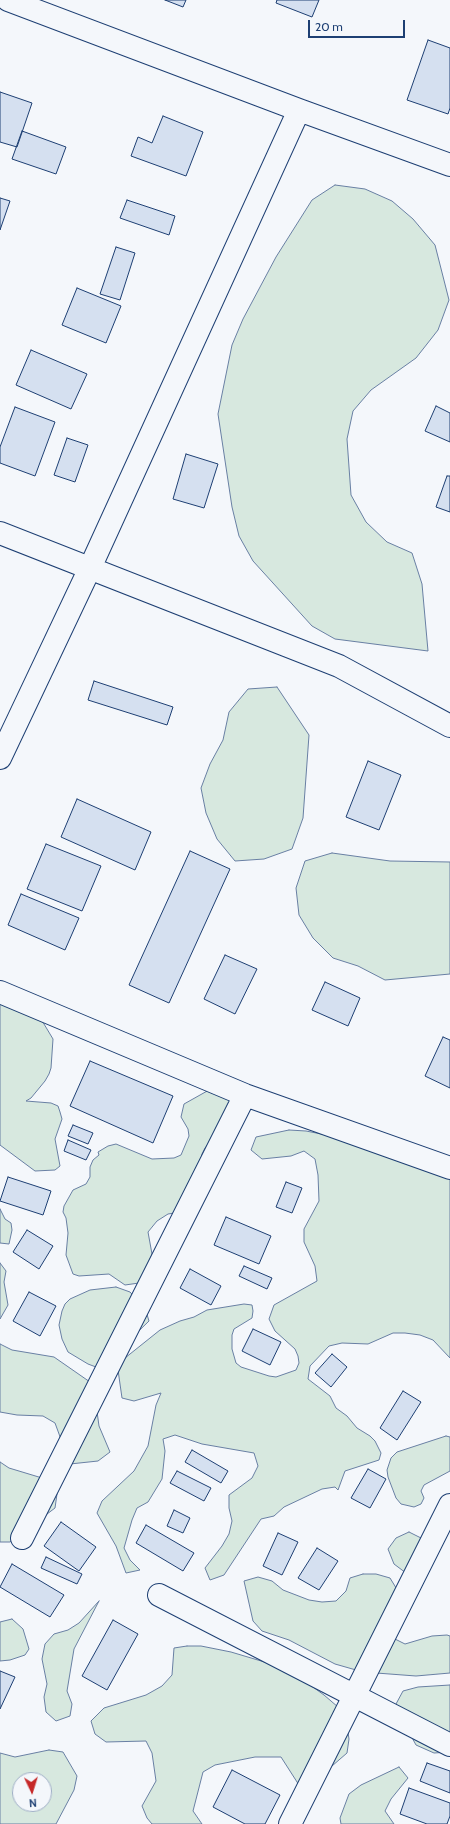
<!DOCTYPE html>
<html>
<head>
<meta charset="utf-8">
<style>
  body { margin:0 }
  #map { position:relative; width:450px; height:1824px; overflow:hidden; background:#f4f7fb; font-family:Cabin,sans-serif }
  canvas { display:block }
  .north { position:absolute; left:12px; top:1772px; width:40px; height:40px; box-sizing:border-box; background:#f4f7fb; border:1px solid #9eadc5; border-radius:50%; rotate:176deg; font-size:11px; font-weight:700; line-height:16px; text-align:center; color:#1d3f73 }
  .north::after { content:''; display:block; margin:auto; width:14px; height:18px; background:#c62828; clip-path:polygon(50% 0,100% 100%,50% 72%,0 100%) }
  .scale { position:absolute; left:308px; top:20px; width:97px; height:18px; box-sizing:border-box; border:2px solid #1d3f73; border-top:0; padding-left:5px; font-size:12px; line-height:14px; white-space:nowrap; color:#1d3f73; -webkit-text-stroke:3px #f4f7fb; paint-order:stroke }
</style>
</head>
<body>
<div id="map">
<canvas width="450" height="1824"></canvas>
<div class="north">N</div>
<div class="scale">20 m</div>
</div>
<script>
const context = document.querySelector('canvas').getContext('2d');
context.lineJoin = 'round';
function fillPath(path, color) {
  context.fillStyle = color;
  context.fill(path, 'evenodd');
}
function toPath(rows) {
  const path = new Path2D();
  for (const r of rows) {
    path.moveTo(r[0], r[1]);
    for (let i = 2; i < r.length; i += 2) path.lineTo(r[i], r[i + 1]);
  }
  return path;
}
function stroke(path, color, width, dash) {
  context.strokeStyle = color;
  context.lineWidth = width;
  context.lineCap = dash ? 'butt' : 'round';
  context.setLineDash(dash || []);
  context.stroke(path);
}
const green = toPath([
  [335,185,365,189,392,201,413,219,435,245,449,300,438,330,416,358,371,390,353,411,347,439,351,495,366,522,387,542,412,553,422,584,428,651,335,639,312,626,253,561,239,536,232,507,218,414,232,345,243,319,276,257,312,200,335,185],
  [277,687,309,735,303,818,292,849,264,859,235,861,217,839,206,813,201,788,210,764,223,740,229,712,248,689,277,687],
  [332,853,390,861,450,862,450,974,385,980,358,966,333,958,313,938,299,915,296,888,305,861,332,853],
  [0,1003,41,1019,53,1039,51,1068,49,1074,45,1081,31,1098,26,1101,51,1103,58,1106,60,1112,62,1119,55,1139,60,1166,55,1170,35,1171,0,1145,0,1003],
  [209,1090,231,1095,238,1109,205,1148,202,1154,194,1210,168,1214,157,1221,148,1232,152,1254,143,1279,139,1283,125,1285,109,1274,79,1276,73,1274,66,1255,68,1233,66,1218,63,1212,64,1206,73,1190,86,1184,90,1177,90,1167,93,1160,99,1155,98,1152,108,1146,116,1144,152,1159,174,1158,181,1155,189,1136,188,1129,181,1117,184,1104,209,1090],
  [289,1130,306,1131,337,1137,450,1175,450,1358,433,1340,420,1335,405,1333,393,1333,368,1344,342,1343,329,1346,310,1366,308,1379,330,1396,336,1408,347,1416,357,1428,370,1436,375,1441,381,1453,379,1460,345,1471,338,1490,335,1487,322,1489,284,1507,274,1516,261,1519,224,1575,210,1580,205,1568,222,1546,229,1534,232,1521,229,1508,229,1495,252,1478,258,1466,254,1453,202,1444,175,1435,163,1439,165,1451,162,1479,148,1502,137,1508,132,1520,124,1548,130,1560,140,1570,126,1573,116,1546,97,1513,102,1501,134,1471,148,1446,156,1405,161,1393,134,1401,122,1398,118,1370,125,1358,160,1330,180,1321,194,1317,207,1310,244,1304,252,1305,253,1311,252,1318,234,1329,232,1335,232,1349,236,1363,241,1367,269,1376,276,1377,296,1370,299,1363,298,1356,295,1349,275,1331,269,1319,274,1305,317,1281,315,1266,304,1242,304,1229,319,1201,318,1175,315,1159,304,1151,291,1156,262,1159,251,1150,256,1137,289,1130],
  [0,1209,5,1219,11,1223,12,1230,9,1244,0,1243,0,1209],
  [0,1263,6,1271,4,1282,8,1305,0,1319,0,1263],
  [116,1287,130,1292,145,1308,149,1321,107,1362,96,1367,88,1364,68,1352,62,1339,59,1325,62,1311,65,1304,70,1299,90,1290,116,1287],
  [0,1344,12,1350,54,1357,90,1382,95,1397,99,1426,110,1452,98,1461,70,1464,55,1423,43,1416,17,1415,0,1412,0,1344],
  [446,1436,450,1437,450,1471,424,1485,421,1491,424,1498,421,1504,414,1507,401,1504,396,1498,388,1477,387,1470,391,1458,397,1452,446,1436],
  [0,1462,9,1468,52,1481,57,1494,55,1508,10,1542,0,1542,0,1462],
  [409,1532,421,1538,428,1549,406,1573,394,1564,388,1549,396,1538,409,1532],
  [363,1574,376,1574,390,1578,398,1591,393,1638,405,1644,432,1636,447,1635,450,1636,450,1673,416,1676,363,1672,335,1664,289,1640,262,1631,253,1621,244,1581,258,1577,272,1581,283,1590,309,1600,322,1602,336,1601,346,1591,350,1578,363,1574],
  [99,1601,74,1649,67,1691,72,1704,70,1716,56,1721,46,1712,44,1697,47,1684,42,1659,45,1644,54,1634,68,1630,79,1623,99,1601],
  [12,1619,23,1629,29,1649,25,1655,10,1660,0,1661,0,1622,12,1619],
  [187,1646,201,1646,231,1652,288,1669,324,1695,345,1713,349,1739,347,1753,317,1779,306,1796,281,1757,255,1757,215,1765,203,1772,193,1811,202,1824,152,1824,147,1818,142,1806,156,1781,152,1753,146,1741,106,1742,95,1734,91,1721,104,1708,146,1695,162,1686,172,1675,174,1648,187,1646],
  [450,1685,450,1752,434,1753,416,1745,397,1710,396,1704,403,1691,418,1687,450,1685],
  [49,1750,63,1752,77,1776,74,1790,56,1824,0,1824,0,1753,15,1757,49,1750],
  [20,1780,44,1780,44,1804,20,1804,20,1780],
  [399,1767,408,1778,391,1799,385,1811,394,1824,341,1824,340,1818,349,1794,361,1785,399,1767]
]);
fillPath(green, '#d7e8df');
stroke(green, '#687fa3', 1);
const building = toPath([
  [165,0,186,0,183,7,165,0],
  [277,0,319,0,312,17,276,3,277,0],
  [428,40,450,48,450,108,448,114,407,100,428,40],
  [0,92,32,103,17,147,0,142,0,92],
  [163,116,203,132,186,176,131,156,138,137,152,143,163,116],
  [22,131,66,147,56,174,12,159,22,131],
  [0,198,10,201,0,230,0,198],
  [127,200,175,216,169,235,120,218,127,200],
  [116,247,135,253,120,300,100,294,116,247],
  [77,288,121,306,106,343,62,325,77,288],
  [31,350,87,374,71,409,16,385,31,350],
  [436,406,450,413,450,442,425,431,436,406],
  [15,407,55,422,35,476,0,463,0,447,15,407],
  [67,438,88,445,75,482,54,475,67,438],
  [186,454,218,464,204,508,173,499,186,454],
  [447,476,450,476,450,512,436,507,447,476],
  [94,681,173,707,167,725,88,700,94,681],
  [368,761,401,775,379,830,346,817,368,761],
  [77,799,151,832,135,870,61,837,77,799],
  [46,844,101,866,82,911,27,889,46,844],
  [190,851,230,869,169,1003,129,985,190,851],
  [21,894,79,918,65,950,8,925,21,894],
  [225,955,257,969,235,1014,204,999,225,955],
  [325,982,360,998,348,1026,312,1010,325,982],
  [443,1037,450,1040,450,1088,425,1076,443,1037],
  [90,1061,173,1096,153,1143,70,1106,90,1061],
  [73,1125,93,1133,88,1144,68,1136,73,1125],
  [68,1140,91,1150,86,1160,64,1151,68,1140],
  [8,1177,51,1191,43,1215,0,1201,8,1177],
  [286,1182,302,1188,292,1213,276,1207,286,1182],
  [226,1217,271,1236,259,1264,214,1245,226,1217],
  [27,1230,53,1246,39,1269,13,1252,27,1230],
  [244,1266,272,1278,267,1289,239,1276,244,1266],
  [190,1269,221,1286,211,1305,180,1288,190,1269],
  [29,1292,56,1306,40,1336,13,1321,29,1292],
  [253,1329,281,1342,270,1365,242,1351,253,1329],
  [332,1354,347,1367,331,1387,315,1373,332,1354],
  [403,1391,421,1402,397,1440,380,1428,403,1391],
  [192,1450,228,1471,221,1483,185,1462,192,1450],
  [368,1469,386,1479,370,1508,351,1498,368,1469],
  [177,1471,211,1488,204,1501,170,1483,177,1471],
  [174,1510,190,1518,183,1533,167,1526,174,1510],
  [61,1522,96,1547,79,1571,44,1546,61,1522],
  [146,1525,194,1553,183,1571,136,1543,146,1525],
  [278,1533,298,1542,282,1575,263,1566,278,1533],
  [317,1548,338,1561,319,1590,298,1578,317,1548],
  [46,1557,82,1574,77,1584,41,1568,46,1557],
  [12,1564,64,1595,50,1617,0,1587,12,1564],
  [113,1620,138,1634,107,1690,82,1676,113,1620],
  [0,1671,15,1677,0,1709,0,1671],
  [427,1763,450,1771,450,1793,420,1781,427,1763],
  [232,1770,280,1795,265,1824,245,1824,213,1807,232,1770],
  [409,1788,450,1803,450,1816,447,1824,427,1824,400,1814,409,1788]
]);
fillPath(building, '#d5e0f0');
stroke(building, '#1d3f73', 1);
const street = toPath([
  [8,0,299,110,450,165],
  [0,533,339,666,450,726],
  [0,758,90,568,299,110],
  [0,992,245,1095,450,1168],
  [22,1538,245,1095],
  [159,1595,450,1745],
  [290,1824,450,1505]
]);
stroke(street, '#1d3f73', 24);
stroke(street, '#f4f7fb', 22);
</script>
</body>
</html>
